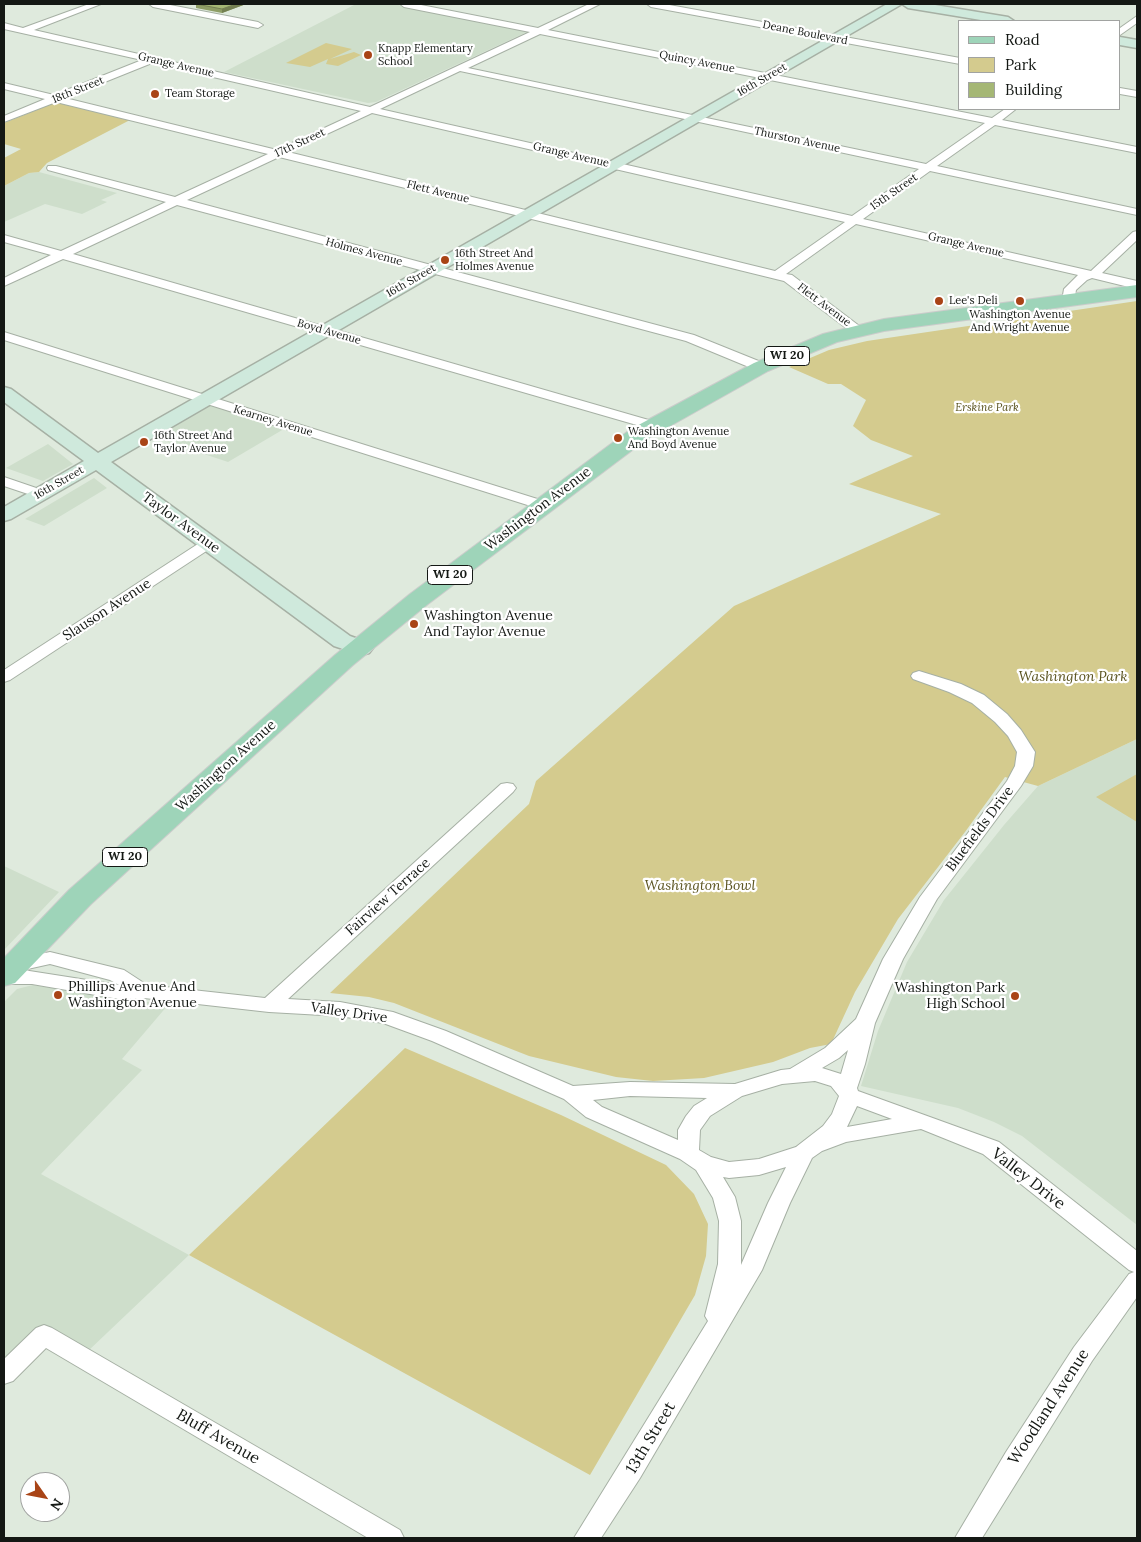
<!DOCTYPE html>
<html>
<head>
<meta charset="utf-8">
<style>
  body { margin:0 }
  #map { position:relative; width:1141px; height:1542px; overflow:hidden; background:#dfeadd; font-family:Lora,serif }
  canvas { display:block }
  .frame { position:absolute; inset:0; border:5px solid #141814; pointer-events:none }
  .legend { position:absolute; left:958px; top:20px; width:162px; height:90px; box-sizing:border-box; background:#fff; border:1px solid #a1a3a1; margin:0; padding:6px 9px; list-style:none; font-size:15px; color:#141814 }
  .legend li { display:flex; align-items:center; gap:10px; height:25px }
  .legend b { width:25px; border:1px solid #a1a3a1 }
  .north { position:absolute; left:20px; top:1472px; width:50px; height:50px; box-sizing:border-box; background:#fff; border:1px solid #a1a3a1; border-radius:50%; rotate:123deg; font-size:14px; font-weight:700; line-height:20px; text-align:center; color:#141814 }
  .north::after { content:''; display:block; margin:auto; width:18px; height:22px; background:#a94416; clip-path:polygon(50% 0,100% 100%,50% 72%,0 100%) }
</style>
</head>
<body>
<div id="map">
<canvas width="1141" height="1542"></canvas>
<div class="frame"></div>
<ul class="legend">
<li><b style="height:6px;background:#9ed4b9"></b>Road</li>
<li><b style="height:14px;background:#d4cb8e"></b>Park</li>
<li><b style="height:14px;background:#a5b775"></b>Building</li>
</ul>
<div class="north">N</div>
</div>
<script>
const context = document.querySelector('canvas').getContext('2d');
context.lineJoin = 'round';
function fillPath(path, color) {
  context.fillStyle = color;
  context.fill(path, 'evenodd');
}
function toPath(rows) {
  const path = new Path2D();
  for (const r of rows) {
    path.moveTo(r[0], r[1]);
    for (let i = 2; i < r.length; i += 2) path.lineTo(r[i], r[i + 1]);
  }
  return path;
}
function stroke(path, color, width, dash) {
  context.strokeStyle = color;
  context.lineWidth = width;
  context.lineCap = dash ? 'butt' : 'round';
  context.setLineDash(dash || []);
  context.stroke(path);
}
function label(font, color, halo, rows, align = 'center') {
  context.font = font + ' Lora,serif';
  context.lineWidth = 4.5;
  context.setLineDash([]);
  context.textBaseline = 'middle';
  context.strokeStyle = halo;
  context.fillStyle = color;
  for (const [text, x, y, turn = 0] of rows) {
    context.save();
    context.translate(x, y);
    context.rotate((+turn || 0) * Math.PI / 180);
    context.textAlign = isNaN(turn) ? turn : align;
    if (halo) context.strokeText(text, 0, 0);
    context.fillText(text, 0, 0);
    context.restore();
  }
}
fillPath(toPath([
  [356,4,393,4,529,31,376,102,368,103,224,72],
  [39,172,117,193,101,200,107,202,82,214,45,204,4,222,4,186,29,173],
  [205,399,289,426,228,462,144,434],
  [48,444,73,464,43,481,6,468],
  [94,478,107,488,44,526,25,519],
  [1137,739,1137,1225,1022,1136,994,1122,958,1108,861,1086,878,1031,907,962,944,900,1004,825,1038,786],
  [4,866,59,892,4,950],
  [33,985,168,1005,122,1059,142,1070,41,1174,189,1255,87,1352,35,1330,5,1357,4,1002,17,989]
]), '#cedecb');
fillPath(toPath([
  [326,43,352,49,330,59,354,52,361,55,338,66,326,64,328,59,310,67,286,63],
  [54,103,60,103,130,120,47,163,39,172,29,173,4,186,4,158,21,149,4,144,4,123],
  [1137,301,1137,739,1038,786,1005,777,965,832,898,919,855,992,831,1044,810,1048,773,1062,704,1078,653,1081,616,1077,529,1056,394,1003,369,997,330,993,529,804,536,781,734,606,941,514,849,484,913,456,871,440,853,426,866,400,841,384,828,384,789,367,829,350,867,341],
  [1137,774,1137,822,1096,797],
  [405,1048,561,1115,666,1165,694,1194,708,1224,706,1256,695,1295,590,1475,189,1255]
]), '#d4cb8e');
const street = toPath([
  [89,4,101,4,34,30,370,107,530,32,404,7,400,4,416,4,538,28,589,4,600,4,548,30,992,118,1005,109,1016,109,1002,120,1137,147,1137,153,995,125,937,166,1137,209,1137,215,930,171,863,219,1091,271,1133,232,1137,231,1137,240,1102,273,1137,281,1137,289,1092,278,1087,280,1076,290,1074,301,1068,305,1062,301,1064,289,1078,275,856,224,786,274,792,275,862,328,864,331,858,335,854,334,784,281,279,157,187,200,694,335,766,364,767,367,766,370,756,370,686,341,177,205,73,254,659,423,661,426,659,429,654,430,63,259,4,286,4,278,51,255,4,242,4,235,61,251,166,202,48,170,47,168,48,166,56,166,175,197,268,154,56,102,4,122,4,116,45,99,4,89,4,83,54,95,142,60,4,29,4,23,23,28,89,4],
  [540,34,985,123,926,164,468,68,540,34],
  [152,63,361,111,277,150,65,98,152,63],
  [460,71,919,169,852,216,380,109,460,71],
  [372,113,845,222,775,271,288,152,372,113],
  [149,4,165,4,258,22,263,25,258,28,153,7,149,4],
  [647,4,664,4,960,58,960,64,651,7,647,4],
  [1137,16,1137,23,1120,35,1120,28,1137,16],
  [1120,88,1137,91,1137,97,1120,94,1120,88],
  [4,332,547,502,549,505,547,508,542,509,537,508,4,340,4,332],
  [4,477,45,491,47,494,45,497,40,498,4,486,4,477],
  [209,539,214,540,216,543,214,546,10,680,4,682,4,670,204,540,209,539],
  [919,671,961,684,984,695,1007,714,1021,730,1035,752,1033,766,1021,786,937,899,903,959,875,1023,865,1064,857,1088,858,1091,999,1142,1137,1251,1137,1297,1092,1361,982,1538,955,1538,1006,1452,1074,1347,1129,1274,1134,1272,1129,1270,983,1154,921,1129,846,1142,822,1151,812,1158,790,1203,762,1270,640,1478,601,1538,574,1538,708,1321,705,1316,718,1264,719,1221,713,1198,696,1170,680,1159,586,1117,564,1099,432,1041,383,1023,340,1016,269,1012,144,998,119,999,32,984,4,984,4,970,7,970,4,966,7,961,50,952,124,970,147,985,265,998,501,784,507,783,513,784,516,788,513,792,288,999,340,1002,393,1012,446,1031,573,1086,630,1082,735,1084,781,1070,790,1069,825,1048,856,1019,883,959,920,897,1007,781,1015,766,1017,752,1008,736,995,722,972,703,949,692,913,679,911,676,913,673,919,671],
  [50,964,110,980,119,985,23,970,50,964],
  [848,1050,841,1074,822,1068,839,1058,848,1050],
  [815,1081,831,1086,839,1096,832,1114,823,1126,796,1147,759,1159,729,1162,711,1157,699,1150,700,1130,710,1116,742,1096,782,1084,815,1081],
  [630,1096,707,1098,694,1106,686,1116,678,1130,678,1140,602,1107,593,1100,630,1096],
  [857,1106,892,1119,847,1127,857,1106],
  [786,1167,768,1203,741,1265,741,1221,735,1197,723,1177,729,1178,759,1175,786,1167],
  [44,1325,52,1328,400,1530,404,1538,368,1538,46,1348,13,1381,4,1384,4,1359,36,1328,44,1325]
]);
const secondary = toPath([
  [887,4,929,4,1008,17,1014,21,987,21,908,8,902,4,111,462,350,636,369,643,373,648,369,653,361,655,334,646,96,470,11,519,4,521,4,507,84,461,4,402,4,387,11,389,98,453,887,4],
  [1120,37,1137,40,1137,48,1120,45,1120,37]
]);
const primary = toPath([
  [1137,285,1137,297,884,331,837,342,768,371,647,439,428,604,353,665,91,904,15,983,4,986,4,958,69,890,335,655,410,594,631,429,754,363,823,334,884,319,1137,285]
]);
stroke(street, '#a6b0a4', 2);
stroke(secondary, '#a6b0a4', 3);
stroke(primary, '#cbcccb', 2);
fillPath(street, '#fff');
fillPath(secondary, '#cfe9dc');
fillPath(primary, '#9ed4b9');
fillPath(toPath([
  [196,4,246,4,222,13,196,8]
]), '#8e9d65');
fillPath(toPath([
  [236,4,246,4,222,13,222,9]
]), '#748052');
const building = toPath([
  [196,4,236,4,222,9,196,4]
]);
fillPath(building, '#a5b775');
stroke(building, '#748052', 1);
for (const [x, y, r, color] of [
  [368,55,5,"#a94416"],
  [155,94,5,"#a94416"],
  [445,260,5,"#a94416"],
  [939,301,5,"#a94416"],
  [1020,301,5,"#a94416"],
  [618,438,5,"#a94416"],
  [144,442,5,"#a94416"],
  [414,624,5,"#a94416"],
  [58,995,5,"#a94416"],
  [1015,996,5,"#a94416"]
]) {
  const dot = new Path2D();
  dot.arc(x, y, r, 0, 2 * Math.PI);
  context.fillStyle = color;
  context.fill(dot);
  stroke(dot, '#fff', 2);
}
label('11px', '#141814', '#fff', [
  ["Deane Boulevard",805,33,11],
  ["Quincy Avenue",697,62,11],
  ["Grange Avenue",176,65,13],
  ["16th Street",762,80,-30],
  ["18th Street",78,90,-22],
  ["Thurston Avenue",797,140,12],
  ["17th Street",300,143,-25],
  ["Grange Avenue",571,155,13],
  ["Flett Avenue",438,192,14],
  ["15th Street",894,192,-35],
  ["Grange Avenue",966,245,13],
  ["Holmes Avenue",364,252,15],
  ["16th Street",411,281,-30],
  ["Flett Avenue",824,305,37],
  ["Boyd Avenue",329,332,16],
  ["Kearney Avenue",273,421,17],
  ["16th Street",59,483,-30]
]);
label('11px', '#141814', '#fff', [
  ["Knapp Elementary",378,49],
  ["School",378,62],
  ["Team Storage",165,94],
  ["16th Street And",455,254],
  ["Holmes Avenue",455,267],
  ["Lee's Deli",949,301],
  ["Washington Avenue",1020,315,"center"],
  ["And Wright Avenue",1020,328,"center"],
  ["Washington Avenue",628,432],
  ["And Boyd Avenue",628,445],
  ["16th Street And",154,436],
  ["Taylor Avenue",154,449]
], 'left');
label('italic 11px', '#5b5420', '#fff', [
  ["Erskine Park",987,408]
]);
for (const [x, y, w] of [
  [787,356,45],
  [450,575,45],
  [125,857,45]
]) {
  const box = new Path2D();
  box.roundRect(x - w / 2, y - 9.5, w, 19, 4);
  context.fillStyle = '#fff';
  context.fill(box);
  stroke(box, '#141814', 1);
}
label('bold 12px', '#141814', null, [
  ["WI 20",787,356],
  ["WI 20",450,575],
  ["WI 20",125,857]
]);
label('14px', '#141814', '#fff', [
  ["Washington Avenue",538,509,-37],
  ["Taylor Avenue",181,523,36],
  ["Slauson Avenue",107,610,-33],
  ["Washington Avenue",226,766,-42],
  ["Bluefields Drive",980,829,-53],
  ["Fairview Terrace",388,897,-42],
  ["Valley Drive",349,1013,8]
]);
label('14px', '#141814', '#fff', [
  ["Washington Avenue",424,616],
  ["And Taylor Avenue",424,632],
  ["Phillips Avenue And",68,987],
  ["Washington Avenue",68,1003],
  ["Washington Park",1005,988,"right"],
  ["High School",1005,1004,"right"]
], 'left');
label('italic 14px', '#5b5420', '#fff', [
  ["Washington Park",1073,677],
  ["Washington Bowl",700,886]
]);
label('16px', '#141814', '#fff', [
  ["Valley Drive",1028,1179,38],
  ["Woodland Avenue",1049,1407,-57],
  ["Bluff Avenue",218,1437,30],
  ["13th Street",651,1438,-59]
]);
</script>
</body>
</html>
